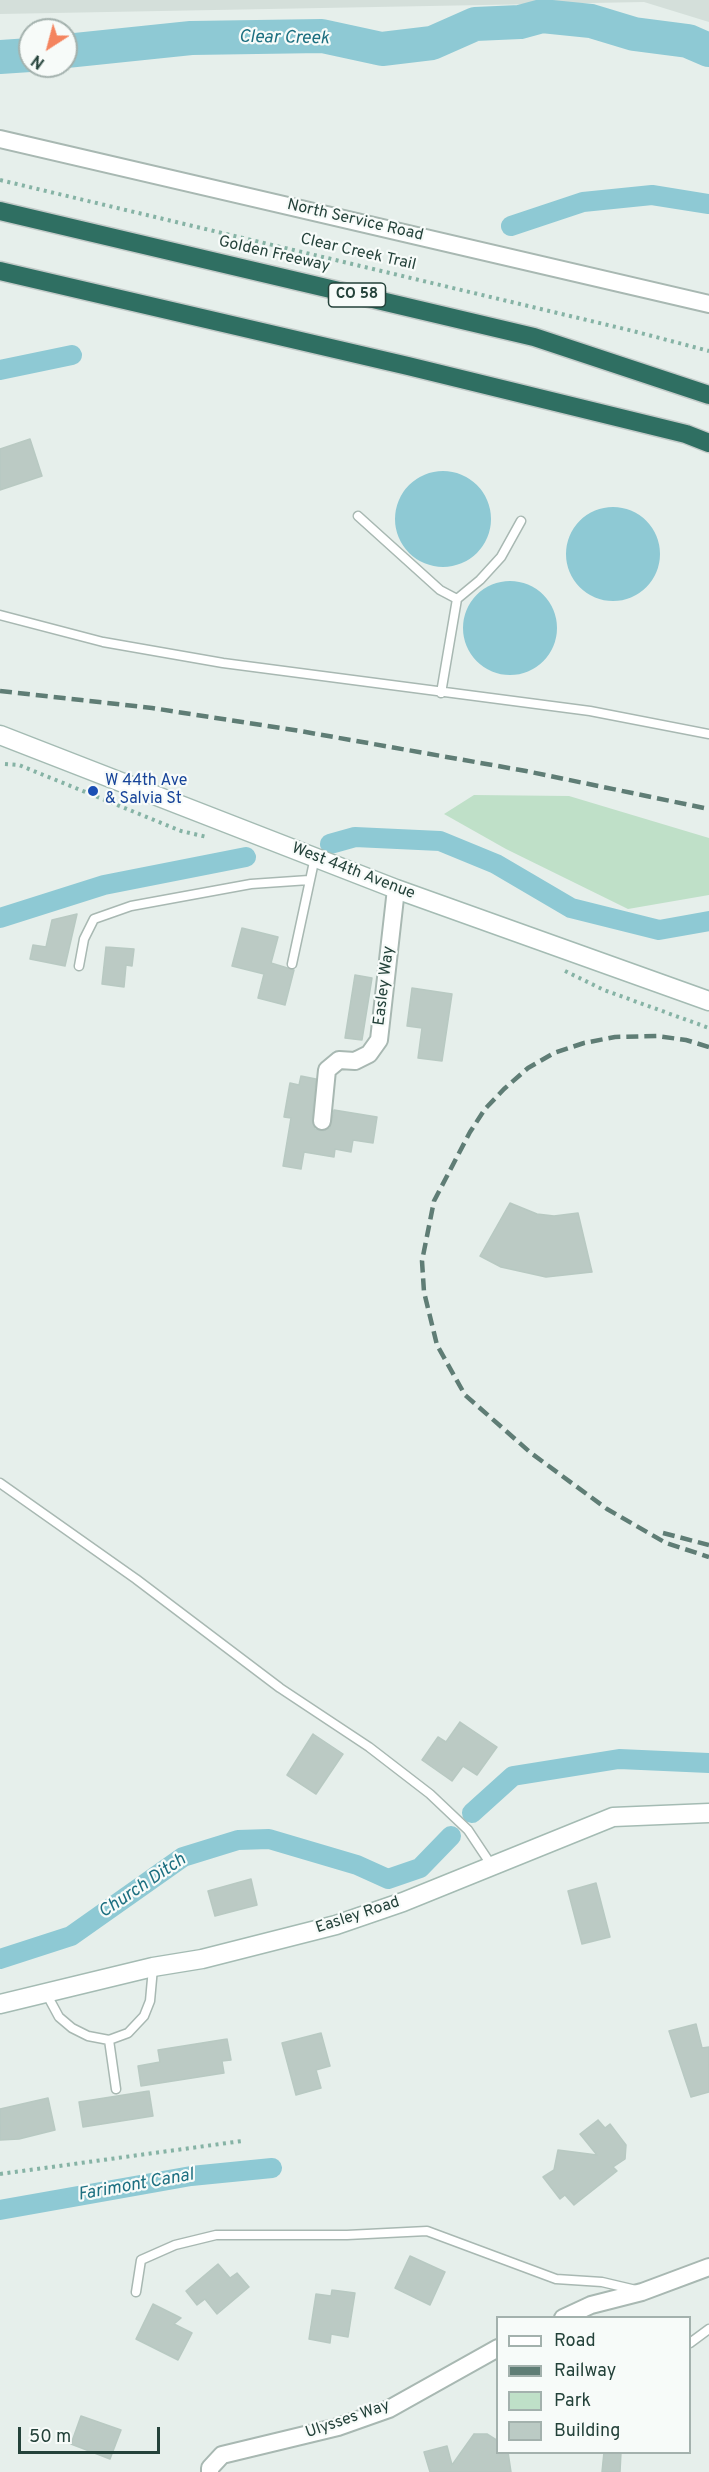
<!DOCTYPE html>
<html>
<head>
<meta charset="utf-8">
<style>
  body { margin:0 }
  #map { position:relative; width:709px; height:2472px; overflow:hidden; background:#e6efeb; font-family:Overpass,sans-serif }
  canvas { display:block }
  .legend { position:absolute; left:496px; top:2316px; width:195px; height:138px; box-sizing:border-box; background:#f7fbf9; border:2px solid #a3b1ad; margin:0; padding:8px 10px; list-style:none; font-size:18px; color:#24423a }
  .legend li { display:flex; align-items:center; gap:12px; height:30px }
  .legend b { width:30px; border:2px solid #a3b1ad }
  .north { position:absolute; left:18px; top:18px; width:60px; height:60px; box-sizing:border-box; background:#f7fbf9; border:2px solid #a3b1ad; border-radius:50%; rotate:216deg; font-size:16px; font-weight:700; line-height:24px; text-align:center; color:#24423a }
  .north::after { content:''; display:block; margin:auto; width:21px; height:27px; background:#f4845f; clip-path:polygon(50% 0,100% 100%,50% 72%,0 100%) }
  .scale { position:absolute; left:18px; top:2427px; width:142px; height:27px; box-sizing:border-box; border:3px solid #24423a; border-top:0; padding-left:8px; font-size:18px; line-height:21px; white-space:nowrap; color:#24423a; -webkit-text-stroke:4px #f7fbf9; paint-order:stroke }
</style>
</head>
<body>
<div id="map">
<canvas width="709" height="2472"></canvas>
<ul class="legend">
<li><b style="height:8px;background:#fff"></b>Road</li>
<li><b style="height:8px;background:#5f7d75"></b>Railway</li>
<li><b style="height:16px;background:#bfe0c8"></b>Park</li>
<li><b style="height:16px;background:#bbcac4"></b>Building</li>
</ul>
<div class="north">N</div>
<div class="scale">50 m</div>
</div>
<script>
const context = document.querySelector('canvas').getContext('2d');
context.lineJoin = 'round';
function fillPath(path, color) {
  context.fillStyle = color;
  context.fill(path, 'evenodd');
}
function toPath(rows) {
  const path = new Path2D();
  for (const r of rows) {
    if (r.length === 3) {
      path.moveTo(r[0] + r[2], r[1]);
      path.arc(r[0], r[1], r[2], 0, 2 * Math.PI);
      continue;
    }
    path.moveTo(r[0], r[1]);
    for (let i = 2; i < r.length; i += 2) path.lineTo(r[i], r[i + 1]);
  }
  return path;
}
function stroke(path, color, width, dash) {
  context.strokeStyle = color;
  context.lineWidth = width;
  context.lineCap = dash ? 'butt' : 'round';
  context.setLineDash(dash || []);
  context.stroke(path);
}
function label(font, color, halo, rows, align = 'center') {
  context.font = font + ' Overpass,sans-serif';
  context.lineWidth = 4.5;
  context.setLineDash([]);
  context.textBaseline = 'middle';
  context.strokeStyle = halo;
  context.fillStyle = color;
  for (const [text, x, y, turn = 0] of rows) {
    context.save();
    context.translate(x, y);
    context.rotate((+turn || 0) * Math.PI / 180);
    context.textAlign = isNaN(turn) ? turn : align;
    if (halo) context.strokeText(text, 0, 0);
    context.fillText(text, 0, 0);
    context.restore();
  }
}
fillPath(toPath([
  [0,0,709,0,709,22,644,2,0,14]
]), '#d4dfda');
fillPath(toPath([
  [474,795,569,796,709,838,709,895,628,909,506,849,444,814]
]), '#bfe0c8');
fillPath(toPath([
  [443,519,48],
  [613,554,47],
  [510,628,47]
]), '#8ec9d4');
stroke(toPath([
  [511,226,583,202,652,195,709,204],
  [0,370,72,355],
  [330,844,355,837,440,841,496,864,571,908,659,930,709,921],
  [0,918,104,885,246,857],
  [472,1813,513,1776,619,1759,709,1763],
  [0,1959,71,1936,183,1857,238,1840,269,1839,357,1865,388,1879,420,1868,451,1836],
  [0,2210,191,2176,272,2168]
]), '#8ec9d4', 20);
stroke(toPath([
  [66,51,191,38,322,36,382,49,432,43,475,24,520,22,542,16,591,21,634,34,688,41,709,50],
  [0,57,30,55]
]), '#8ec9d4', 34);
const building = toPath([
  [30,439,42,476,0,490,0,449,30,439],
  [77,914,65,966,30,959,33,945,46,947,52,920,77,914],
  [242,928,278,937,271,963,294,970,285,1005,258,998,264,974,232,966,242,928],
  [106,947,134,949,132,966,126,965,124,987,102,984,106,947],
  [355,975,372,978,362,1040,345,1038,355,975],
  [412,988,452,994,442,1061,418,1058,422,1028,407,1026,412,988],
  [301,1076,316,1079,312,1120,315,1129,322,1131,330,1128,334,1110,377,1117,373,1143,353,1140,351,1152,335,1149,334,1157,304,1152,301,1169,283,1166,291,1118,284,1117,290,1083,299,1085,301,1076],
  [510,1203,537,1214,554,1216,578,1213,592,1272,546,1277,501,1267,480,1256,510,1203],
  [460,1722,497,1747,477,1775,463,1766,452,1781,422,1760,438,1737,446,1742,460,1722],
  [313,1734,343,1754,316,1794,287,1775,313,1734],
  [251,1879,257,1905,215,1916,208,1891,251,1879],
  [596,1883,610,1937,582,1944,568,1891,596,1883],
  [696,2024,702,2048,709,2047,709,2092,691,2097,669,2031,696,2024],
  [321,2033,330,2066,316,2070,321,2088,296,2095,282,2043,321,2033],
  [227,2039,231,2060,222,2061,224,2073,141,2086,138,2066,160,2062,158,2050,227,2039],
  [149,2091,153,2116,83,2127,79,2102,149,2091],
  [48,2098,55,2130,19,2139,0,2140,0,2109,48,2098],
  [598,2120,605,2128,610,2124,626,2145,625,2159,613,2167,617,2171,574,2205,565,2195,560,2199,543,2177,554,2170,558,2150,597,2155,580,2134,598,2120],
  [410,2256,445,2272,430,2305,395,2288,410,2256],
  [218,2264,230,2278,237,2273,249,2287,217,2314,205,2299,197,2305,186,2291,218,2264],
  [332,2290,355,2293,348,2337,331,2334,330,2343,309,2339,316,2294,331,2296,332,2290],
  [153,2304,181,2318,174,2324,192,2333,178,2360,136,2339,153,2304],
  [81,2416,121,2430,110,2459,71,2444,81,2416],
  [474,2434,487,2434,498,2441,498,2452,508,2452,511,2472,430,2472,424,2452,447,2446,452,2465,474,2434],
  [604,2452,621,2452,620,2472,602,2472,604,2452]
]);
fillPath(building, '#bbcac4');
stroke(building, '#b8c9c2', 1.5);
const lane = toPath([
  [358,516,440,590,457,599],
  [0,615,103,642,223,663,590,711,709,734],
  [441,693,457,599,480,580,501,557,521,521],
  [292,964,315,857],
  [79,966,84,939,94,919,131,906,251,884,309,880],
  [0,1483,136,1579,280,1688,369,1747,430,1794,468,1830,492,1866],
  [46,1993,59,2017,72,2028,88,2036,109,2040,128,2033,144,2016,150,2001,153,1968],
  [109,2040,116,2089],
  [136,2292,141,2260,175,2245,216,2235,347,2235,427,2231,556,2279,602,2282,636,2290],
  [690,2343,709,2329]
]);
const street = toPath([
  [0,139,709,304],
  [322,1121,327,1070,339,1060,355,1061,369,1054,379,1040,396,889],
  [563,2318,591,2305,642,2292,709,2267],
  [210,2472,210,2468,222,2455,338,2427,389,2409,498,2348]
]);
const secondary = toPath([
  [0,735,396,889,709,1001],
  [0,2004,153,1967,202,1959,336,1925,403,1902,613,1817,709,1813]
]);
const highway = toPath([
  [0,211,534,337,709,395],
  [0,271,408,366,686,434,709,443]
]);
stroke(lane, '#a8b8b2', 11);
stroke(street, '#a8b8b2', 20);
stroke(secondary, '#a4bbb3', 21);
stroke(highway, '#c2cac8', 21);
stroke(toPath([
  [0,180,633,331,709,351],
  [5,764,19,765,181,831,207,837],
  [565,971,604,990,709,1028],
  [0,2174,242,2141]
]), '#86b3a5', 4, [3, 4.5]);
stroke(lane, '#fff', 8);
stroke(street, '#fff', 16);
stroke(secondary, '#fff', 18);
stroke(highway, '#2f6f62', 18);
stroke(toPath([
  [0,691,152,708,300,731,526,771,709,809],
  [709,1047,686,1040,657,1036,615,1037,584,1043,554,1053,528,1068,504,1089,485,1109,470,1132,434,1201,422,1261,424,1292,437,1345,465,1395,531,1453,607,1509,666,1543,709,1557],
  [663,1533,709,1545]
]), '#5f7d75', 4.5, [12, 6]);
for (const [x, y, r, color] of [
  [93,791,6,"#1a4fb4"]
]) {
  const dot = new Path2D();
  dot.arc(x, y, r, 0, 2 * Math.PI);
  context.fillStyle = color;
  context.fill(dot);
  stroke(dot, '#f7fbf9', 2);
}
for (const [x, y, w] of [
  [357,295,57]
]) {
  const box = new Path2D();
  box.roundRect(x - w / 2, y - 12, w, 24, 4.5);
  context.fillStyle = '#f7fbf9';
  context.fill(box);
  stroke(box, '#24423a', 1.5);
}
label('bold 15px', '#24423a', null, [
  ["CO 58",357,295]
]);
label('16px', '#24423a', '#f7fbf9', [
  ["North Service Road",355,221,13],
  ["Clear Creek Trail",358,253,13],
  ["Golden Freeway",274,255,13],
  ["West 44th Avenue",353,872,21],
  ["Easley Way",385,986,-83],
  ["Easley Road",358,1916,-18],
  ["Ulysses Way",348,2420,-19]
]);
label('16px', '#164399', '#f7fbf9', [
  ["W 44th Ave",105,782],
  ["& Salvia St",105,800]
], 'left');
label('italic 18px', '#1c6f80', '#f7fbf9', [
  ["Clear Creek",284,39,1],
  ["Church Ditch",143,1887,-34],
  ["Farimont Canal",136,2186,-10]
]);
</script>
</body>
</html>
